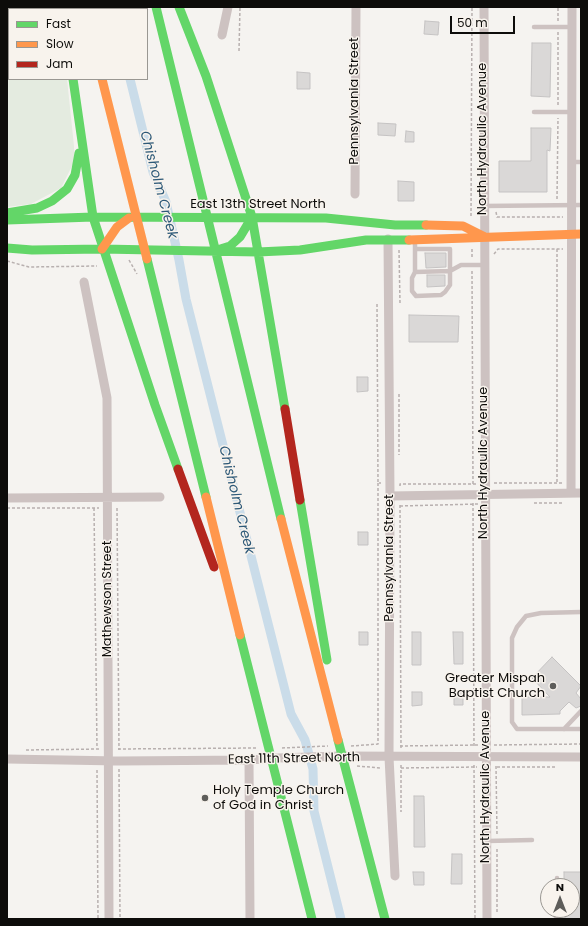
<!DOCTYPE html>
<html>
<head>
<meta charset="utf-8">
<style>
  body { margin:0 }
  #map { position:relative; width:588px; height:926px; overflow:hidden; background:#f5f3f0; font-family:Poppins,sans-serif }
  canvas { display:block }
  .frame { position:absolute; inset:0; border:8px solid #0d0c0a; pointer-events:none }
  .legend { position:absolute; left:8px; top:8px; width:140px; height:72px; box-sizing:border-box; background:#f8f3ed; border:1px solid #9a9792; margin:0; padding:5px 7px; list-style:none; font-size:12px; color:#0d0c0a }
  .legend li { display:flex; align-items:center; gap:8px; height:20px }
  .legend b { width:20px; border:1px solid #9a9792 }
  .north { position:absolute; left:540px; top:878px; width:40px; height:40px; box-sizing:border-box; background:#f8f3ed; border:1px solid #9a9792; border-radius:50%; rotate:0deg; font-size:11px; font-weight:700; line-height:16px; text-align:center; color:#0d0c0a }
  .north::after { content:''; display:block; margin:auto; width:14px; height:18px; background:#5e5d5a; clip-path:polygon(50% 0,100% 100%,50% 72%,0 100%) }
  .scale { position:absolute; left:450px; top:16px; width:65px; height:18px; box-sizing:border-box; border:2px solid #0d0c0a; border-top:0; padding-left:5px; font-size:12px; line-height:14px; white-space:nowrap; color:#0d0c0a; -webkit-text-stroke:3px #f8f3ed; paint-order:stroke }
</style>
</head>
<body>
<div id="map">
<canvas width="588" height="926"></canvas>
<div class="frame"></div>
<ul class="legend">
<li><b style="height:5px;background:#63d668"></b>Fast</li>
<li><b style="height:5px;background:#ff974d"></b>Slow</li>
<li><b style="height:5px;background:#b3261e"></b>Jam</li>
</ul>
<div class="north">N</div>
<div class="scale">50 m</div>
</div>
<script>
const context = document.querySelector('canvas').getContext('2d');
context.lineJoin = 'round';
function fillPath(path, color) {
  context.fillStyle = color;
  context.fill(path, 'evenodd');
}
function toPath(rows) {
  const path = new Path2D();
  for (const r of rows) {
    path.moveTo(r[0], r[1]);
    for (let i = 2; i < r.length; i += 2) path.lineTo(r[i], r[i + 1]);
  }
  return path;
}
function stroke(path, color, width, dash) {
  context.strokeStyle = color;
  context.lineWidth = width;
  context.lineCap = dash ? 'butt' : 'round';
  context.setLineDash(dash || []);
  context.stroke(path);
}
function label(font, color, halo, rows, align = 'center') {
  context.font = font + ' Poppins,sans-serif';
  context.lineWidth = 3;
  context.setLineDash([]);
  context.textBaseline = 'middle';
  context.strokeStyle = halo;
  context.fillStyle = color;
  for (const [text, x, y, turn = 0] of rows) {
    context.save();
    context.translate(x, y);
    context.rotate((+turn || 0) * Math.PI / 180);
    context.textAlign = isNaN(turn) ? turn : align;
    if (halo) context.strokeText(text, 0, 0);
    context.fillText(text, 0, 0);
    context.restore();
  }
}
fillPath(toPath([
  [7,7,55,7,55,9,9,9,9,79,67,79,74,146,74,162,61,188,31,204,7,207]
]), '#e4ebe0');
stroke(toPath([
  [112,7,112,9],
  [130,79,153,172,166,202,179,260,186,299,291,714,305,740,313,769,314,811,341,919]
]), '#cadce9', 9);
const building = toPath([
  [425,21,439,22,438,35,424,34,425,21],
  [532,43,551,43,550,97,531,96,532,43],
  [297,72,310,73,310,89,297,89,297,72],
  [378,123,396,124,395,136,378,135,378,123],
  [531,128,551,128,550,151,547,150,547,192,499,192,499,161,531,161,531,128],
  [406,131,414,132,414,142,405,142,406,131],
  [398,181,414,182,414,201,398,201,398,181],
  [425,253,446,253,446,267,426,268,425,253],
  [427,275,445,275,445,286,427,287,427,275],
  [409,315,459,316,458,342,409,342,409,315],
  [357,377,368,377,368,391,357,392,357,377],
  [358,532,368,532,368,545,358,545,358,532],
  [359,632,368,632,368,645,359,645,359,632],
  [412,632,421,632,421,665,412,665,412,632],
  [453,632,463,632,463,664,454,664,453,632],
  [552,657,581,686,576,693,581,699,581,706,576,708,569,702,560,711,560,714,522,715,522,697,550,697,532,678,552,657],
  [412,692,422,692,422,705,412,706,412,692],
  [454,692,463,692,463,705,454,705,454,692],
  [414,796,424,796,425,847,414,847,414,796],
  [452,854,462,854,462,884,451,884,452,854],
  [413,872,424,872,424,885,414,885,413,872],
  [564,872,581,872,581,919,565,919,565,911,572,911,572,884,564,884,564,872]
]);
fillPath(building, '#dad8d7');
stroke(building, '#c5c3c3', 1);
stroke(toPath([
  [558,21,558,7],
  [239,51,240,7],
  [558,105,558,32],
  [557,199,558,118],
  [496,212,497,217,563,217],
  [471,216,472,7],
  [472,249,472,259],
  [557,249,557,483],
  [399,250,400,303],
  [494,254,498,249,563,249],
  [129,260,137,274],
  [7,261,29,267,97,266],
  [472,271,473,485],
  [377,304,378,483,381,483],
  [399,394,399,455],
  [494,483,562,483],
  [400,486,400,484,476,484],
  [473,503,474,747],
  [534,503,564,503],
  [400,505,401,748],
  [400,506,478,504],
  [7,508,99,508],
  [94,508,97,748],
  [117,508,119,750],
  [494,745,581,744],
  [351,746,378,744,378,483],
  [400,746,478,745],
  [282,748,328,746],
  [118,749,256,748],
  [26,750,100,749],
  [401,765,401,812],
  [474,765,475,919],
  [357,766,381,768],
  [496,766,497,834],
  [497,767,555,767],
  [401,768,477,767],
  [119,769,120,919],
  [97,770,98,919],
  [497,912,497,848]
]), '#b8b0af', 1.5, [3, 2]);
stroke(toPath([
  [534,27,572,27],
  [534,112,572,112],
  [572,162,581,162],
  [483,206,581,205],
  [415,241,415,272,412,278,412,291,416,296,441,295,445,292,450,285,450,271,461,265,483,265],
  [415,272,450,271,450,249,415,249],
  [581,612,541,613,526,616,517,627,512,638,512,722,517,729,581,729],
  [564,729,581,711],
  [487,841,532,840],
  [557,886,557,878],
  [556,919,556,910]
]), '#cdc2c1', 4.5);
stroke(toPath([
  [484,7,487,919],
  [222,35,228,7],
  [355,194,356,7],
  [388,239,390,496,389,757,395,876],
  [84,282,107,398,109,919],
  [571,493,572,7],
  [390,496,581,493],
  [7,498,160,497],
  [7,759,119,761,249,760,278,758,340,756,581,757],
  [249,760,250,919]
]), '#cdc2c1', 9);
stroke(toPath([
  [60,7,60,9],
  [84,7,84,9],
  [156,7,281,519],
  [179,7,206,76,252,217,285,409],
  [73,79,93,217,155,405,178,469],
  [7,213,37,208,52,201,67,189,75,175,79,153],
  [7,220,93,217,326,218,395,225,426,225],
  [7,248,32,250,102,249,258,252,300,250,366,240,409,240],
  [214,251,230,246,240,237,252,217],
  [147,259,206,497],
  [300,500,327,660],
  [240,635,312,919],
  [338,740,385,919]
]), '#63d668', 9);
stroke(toPath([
  [102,79,147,259],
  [426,225,463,226,483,236],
  [409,240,581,234],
  [102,249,117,227,129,218],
  [206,497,240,635],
  [281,519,338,740]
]), '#ff974d', 9);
stroke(toPath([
  [285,409,300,500],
  [178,469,214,567]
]), '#b3261e', 9);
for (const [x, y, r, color] of [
  [553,686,4,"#5e5d5a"],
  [205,798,4,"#5e5d5a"]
]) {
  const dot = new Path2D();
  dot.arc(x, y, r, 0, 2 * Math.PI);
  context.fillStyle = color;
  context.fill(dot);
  stroke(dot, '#f8f3ed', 1.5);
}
label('13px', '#0d0c0a', '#f8f3ed', [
  ["Pennsylvania Street",355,101,-90],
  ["North Hydraulic Avenue",483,139,-90],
  ["East 13th Street North",258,205],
  ["North Hydraulic Avenue",484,463,-90],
  ["Pennsylvania Street",390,558,-90],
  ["Mathewson Street",108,599,-90],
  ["East 11th Street North",294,759,-1],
  ["North Hydraulic Avenue",486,787,-90]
]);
label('13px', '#0d0c0a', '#f8f3ed', [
  ["Greater Mispah",545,679],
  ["Baptist Church",545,694],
  ["Holy Temple Church",213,791,"left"],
  ["of God in Christ",213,806,"left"]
], 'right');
label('italic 14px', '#2d5978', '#f8f3ed', [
  ["Chisholm Creek",158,185,75],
  ["Chisholm Creek",236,500,76]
]);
</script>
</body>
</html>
